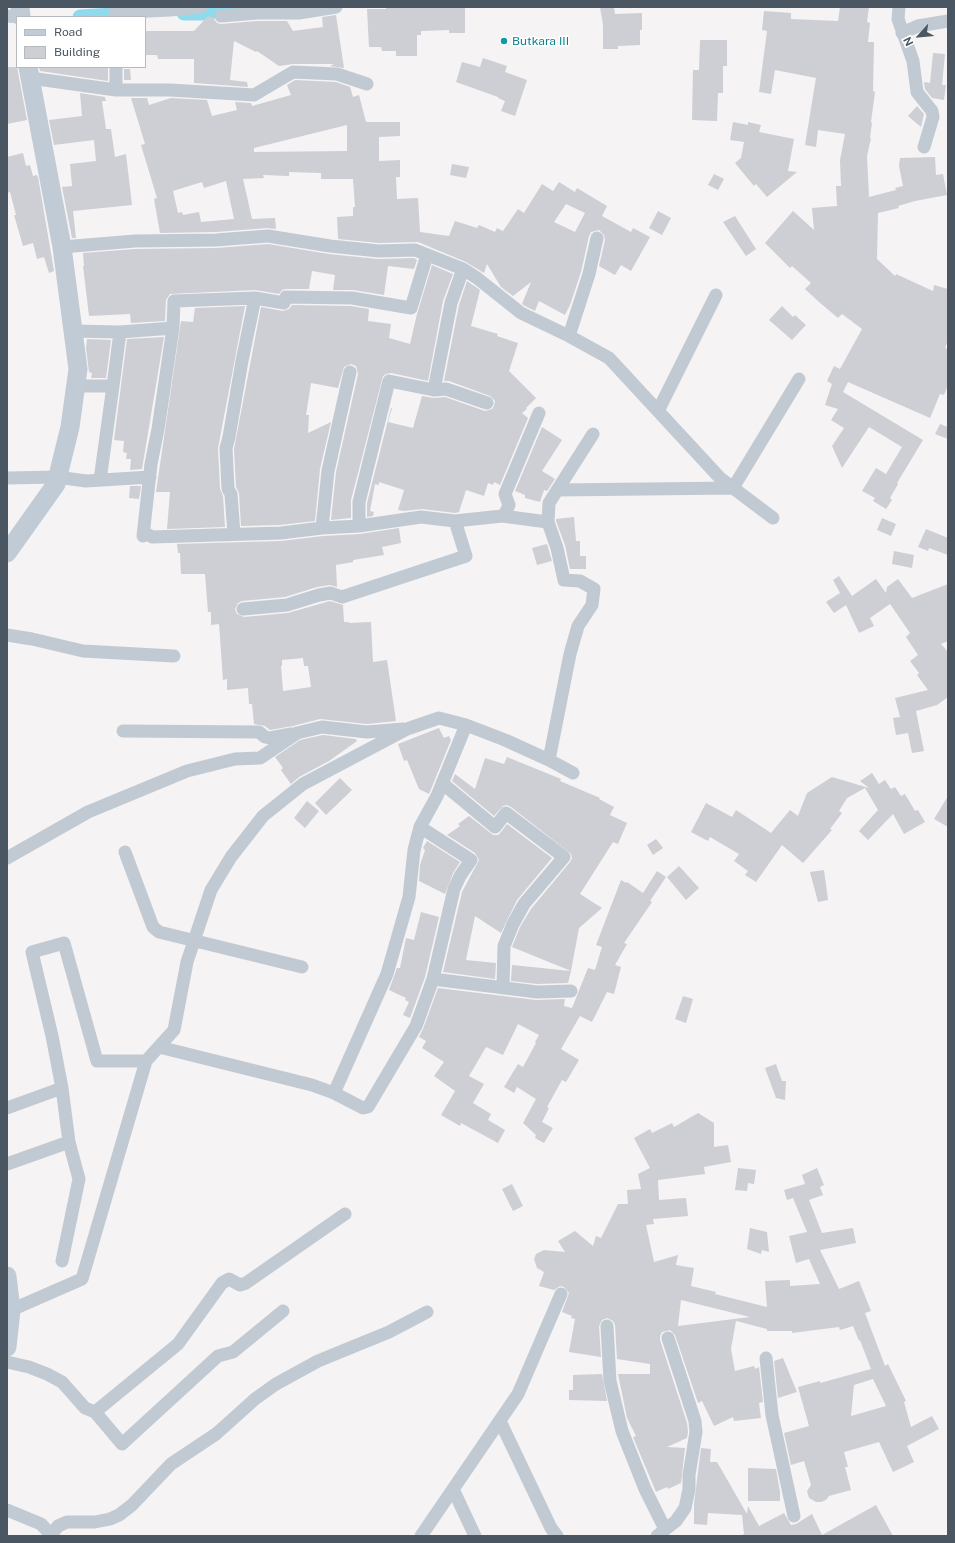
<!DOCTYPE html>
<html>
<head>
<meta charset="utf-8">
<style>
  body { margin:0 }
  #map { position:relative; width:955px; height:1543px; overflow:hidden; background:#f5f3f3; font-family:"Public Sans",sans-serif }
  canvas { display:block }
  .frame { position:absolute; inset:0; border:8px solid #4a5661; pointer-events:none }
  .legend { position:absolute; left:16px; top:16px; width:130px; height:52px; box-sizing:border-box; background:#fff; border:1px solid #b7bbc0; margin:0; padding:5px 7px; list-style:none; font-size:12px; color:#4a5661 }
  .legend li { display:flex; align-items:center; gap:8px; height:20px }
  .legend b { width:20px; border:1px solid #b7bbc0 }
  .north { position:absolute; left:899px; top:16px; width:40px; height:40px; -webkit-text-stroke:3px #fff; paint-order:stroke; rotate:243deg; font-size:11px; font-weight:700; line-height:16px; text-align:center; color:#4a5661 }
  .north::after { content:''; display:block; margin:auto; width:14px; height:18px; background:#4a5661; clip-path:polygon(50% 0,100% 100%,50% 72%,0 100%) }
</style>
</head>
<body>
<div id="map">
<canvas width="955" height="1543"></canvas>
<div class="frame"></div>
<ul class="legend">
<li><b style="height:5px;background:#c1cbd6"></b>Road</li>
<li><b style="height:11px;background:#cdcfd5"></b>Building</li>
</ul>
<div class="north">N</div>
</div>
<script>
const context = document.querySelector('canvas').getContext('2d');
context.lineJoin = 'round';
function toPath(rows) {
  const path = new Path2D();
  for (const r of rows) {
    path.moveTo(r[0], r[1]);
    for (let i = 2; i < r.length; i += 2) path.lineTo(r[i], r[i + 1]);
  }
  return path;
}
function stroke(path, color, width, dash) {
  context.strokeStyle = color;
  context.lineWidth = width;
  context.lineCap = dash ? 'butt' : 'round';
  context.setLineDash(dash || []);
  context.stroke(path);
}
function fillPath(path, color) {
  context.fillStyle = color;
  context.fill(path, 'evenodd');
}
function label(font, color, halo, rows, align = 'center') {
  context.font = font + ' "Public Sans",sans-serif';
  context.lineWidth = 3;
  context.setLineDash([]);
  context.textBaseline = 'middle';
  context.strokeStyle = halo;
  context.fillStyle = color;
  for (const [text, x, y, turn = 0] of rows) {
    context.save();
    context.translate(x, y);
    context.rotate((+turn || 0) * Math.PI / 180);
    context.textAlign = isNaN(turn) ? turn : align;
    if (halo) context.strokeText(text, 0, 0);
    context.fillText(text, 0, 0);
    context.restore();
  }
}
stroke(toPath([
  [184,13,202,13,236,7],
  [80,17,130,14]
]), '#90daee', 15);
fillPath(toPath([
  [386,7,465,7,465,33,449,33,449,30,421,31,421,35,417,35,417,56,396,56,396,51,382,51,381,47,369,47,367,9,386,9],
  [600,7,614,7,615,14,642,13,642,30,640,30,640,45,618,46,618,49,603,49,603,25],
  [840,7,869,7,867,22,870,23,868,42,874,42,873,91,875,92,871,122,872,123,870,138,871,138,867,156,869,197,896,190,895,188,903,186,899,166,900,158,935,157,936,175,943,174,947,195,915,201,898,206,899,208,878,213,877,259,895,276,896,274,933,291,934,285,948,289,948,340,945,348,948,349,948,385,944,395,940,394,930,418,848,382,843,392,923,440,897,483,898,484,890,498,892,500,886,509,873,501,875,498,862,491,876,468,886,474,902,447,869,427,842,468,832,446,844,428,831,420,838,409,825,405,832,384,827,381,834,366,840,369,862,329,842,314,838,318,819,302,805,289,811,283,792,266,790,268,765,243,793,211,814,230,812,208,837,206,836,186,841,186,840,160,845,134,818,130,816,147,805,145,816,78,775,70,771,94,759,92,767,31,762,30,764,11,791,13,791,19,838,21],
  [336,15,344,68,330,66,334,64,293,64,279,66,257,51,256,52,234,41,230,80,247,82,248,87,194,83,194,59,158,59,157,55,145,55,145,31,194,31,208,16,213,18,217,23,221,24,257,21,287,21,293,31,323,27,322,17],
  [700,40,727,40,727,66,723,66,723,93,718,93,717,121,692,120,693,70,699,70],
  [933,53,945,54,942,85,946,85,944,100,932,98,925,89,924,82,930,83],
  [483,58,507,66,505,72,527,80,515,116,501,111,505,101,498,98,498,97,456,82,462,62,480,67],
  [7,67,17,67,27,120,7,124],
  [39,67,108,67,108,81,40,71],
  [124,69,130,69,131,80,124,80],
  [295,80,336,82,350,87,353,97,359,95,366,122,400,122,400,136,379,137,379,161,400,160,400,177,396,177,397,199,418,198,420,232,449,236,455,221,477,228,479,225,495,232,497,228,503,231,518,209,524,213,542,184,553,191,559,182,575,192,577,188,607,206,602,216,631,232,633,228,650,237,631,271,621,265,615,275,599,266,605,240,604,235,599,230,591,232,589,236,581,272,570,305,565,315,539,301,535,311,525,306,522,304,531,282,513,296,501,287,487,264,484,273,466,262,418,242,379,243,338,239,337,217,353,216,353,207,355,207,353,179,321,179,321,173,289,172,289,176,263,175,264,178,243,179,252,219,275,218,276,229,267,228,216,232,160,233,154,199,157,198,141,145,145,144,131,98,147,98,149,105,171,98,207,100,212,116,237,110,235,102,251,103,252,106,291,95,287,85],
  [347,125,347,151,254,152,254,148],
  [226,181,234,219,201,222,199,212,183,215,182,212,178,213,173,191,202,182,204,188],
  [566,204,585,213,575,232,554,222],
  [80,93,105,97,106,101,102,101,106,129,111,129,115,157,126,154,132,205,73,211,76,238,72,238,62,187,72,186,70,164,96,161,94,140,54,145,49,120,82,116],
  [917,106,924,114,921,127,908,116],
  [733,122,748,125,748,122,761,125,759,132,794,139,788,171,797,172,767,197,756,184,754,186,735,163,741,158,744,142,730,140],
  [23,153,26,166,30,165,33,176,37,175,38,177,54,271,49,273,44,257,37,259,33,243,23,246,14,215,16,215,10,192,7,193,7,157],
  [452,164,469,167,466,178,450,175],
  [714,174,724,179,718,190,708,185],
  [658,211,671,218,662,235,649,228],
  [735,216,756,249,746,256,723,222],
  [268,244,329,254,378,259,414,258,417,260,414,269,388,266,384,295,353,290,333,290,335,275,312,271,309,289,286,289,282,290,279,294,255,290,170,294,166,300,165,321,131,323,130,314,89,316,83,266,84,266,83,253,135,249,216,248],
  [432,265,453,274,443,301,428,381,391,373,386,374,383,376,351,500,351,518,331,520,336,472,358,374,356,366,351,364,344,367,338,388,311,383,306,415,309,415,308,433,331,422,320,469,315,521,280,525,241,526,239,493,236,487,234,449,261,307,283,311,289,309,292,305,351,306,369,309,368,321,391,324,389,338,410,344,417,314],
  [467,281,480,290,471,326,498,334,497,336,518,343,509,371,536,398,526,408,527,409,522,413,528,418,500,485,494,482,493,485,488,483,484,496,466,490,459,512,455,513,422,509,404,511,398,510,404,490,379,482,379,485,375,484,370,511,374,512,373,516,367,517,367,503,391,408,392,408,388,422,413,428,422,396,434,398,445,397,485,411,492,409,494,406,495,401,490,396,449,381,444,381,459,305],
  [245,306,218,448,220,489,223,496,225,527,167,529,170,492,156,492,181,321,193,322,195,308],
  [782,306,793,317,795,315,806,325,792,340,769,320],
  [164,337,142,469,130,470,131,459,126,459,127,453,123,452,124,441,114,440,127,339],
  [87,339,111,340,106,378,91,378,92,373,89,372,86,348],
  [940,424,948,427,948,439,935,434],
  [542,427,562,440,542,471,555,479,547,491,544,490,540,502,525,498,525,495,515,491],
  [130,486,141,486,139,499,129,498],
  [574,517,576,541,580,541,580,556,586,556,586,569,570,569,565,545,556,521,556,519],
  [882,518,896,524,891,536,877,530],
  [399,528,401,543,382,547,384,555,353,560,353,562,336,565,337,587,330,585,317,587,285,597,242,601,238,603,235,609,237,614,244,617,288,613,330,601,343,605,344,622,349,622,349,623,371,622,373,662,387,660,396,721,367,724,320,719,293,726,270,730,265,726,254,724,252,704,249,704,248,688,227,690,227,679,223,680,219,624,211,625,211,612,208,612,205,574,181,574,180,553,178,553,177,544,281,541,323,536,360,534],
  [303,658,304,666,308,666,311,687,283,691,281,666,282,666,282,660],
  [926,529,948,538,948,555,929,548,928,551,918,547],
  [547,544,552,561,537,565,532,548],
  [894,551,914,555,912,568,892,564],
  [839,576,852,596,876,579,886,593,887,587,898,579,912,598,948,584,948,641,941,644,948,652,948,697,937,705,916,711,924,751,912,753,908,733,896,735,893,718,900,717,895,698,928,690,917,675,919,673,910,661,918,655,906,637,910,633,890,604,870,618,874,626,859,633,846,605,834,613,826,602,840,593,833,580],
  [439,728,444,738,449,736,451,740,429,794,419,789,407,760,404,761,398,744],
  [323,735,356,739,357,741,329,761,299,777,291,784,281,770,283,768,275,757,300,740],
  [507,757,561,779,560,781,600,798,599,799,614,807,610,815,627,823,618,844,613,842,580,894,602,908,579,928,571,971,512,947,520,927,531,909,570,862,572,858,571,854,511,807,507,805,503,806,494,816,452,781,455,774,475,789,485,758,504,764],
  [872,773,879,784,885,780,891,789,895,787,901,796,905,794,915,811,918,810,925,822,904,834,893,814,868,840,859,831,878,810,865,788,847,798,839,811,842,813,830,829,832,830,803,863,782,845,756,882,745,875,748,871,734,861,739,854,710,837,708,841,691,832,706,803,732,817,736,810,771,833,790,810,798,816,807,793,832,777,869,788,860,781],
  [340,778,352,790,326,815,315,803],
  [948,796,948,827,934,819],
  [307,801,319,811,305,828,294,818],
  [469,816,493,835,498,835,501,832,507,824,552,858,517,900,501,933,475,916,466,960,496,963,495,979,443,972,462,892,479,860,475,853,447,835,460,826,458,824],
  [656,839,663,848,653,855,647,845],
  [427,841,460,862,453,873,445,894,419,881,420,865,425,850,423,848],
  [679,866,699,888,686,900,667,877],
  [824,870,828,900,818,902,810,872],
  [657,871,666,877,650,901,652,902,624,943,627,944,615,965,621,967,614,994,607,992,592,1022,580,1016,561,1049,579,1060,566,1082,562,1080,547,1107,549,1108,542,1122,553,1128,544,1143,535,1138,536,1135,523,1123,536,1099,517,1087,514,1093,504,1087,518,1064,523,1067,536,1043,535,1042,539,1035,518,1024,503,1055,486,1047,469,1076,484,1084,473,1103,491,1114,488,1120,505,1130,498,1143,461,1123,460,1126,441,1115,455,1091,434,1076,444,1062,422,1048,426,1041,419,1037,423,1029,438,988,536,1000,565,999,564,1006,572,1008,588,968,595,970,602,947,596,945,621,880,626,883,627,882,643,893],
  [421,912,439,917,425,977,410,1018,403,1015,409,1002,405,1000,406,998,389,990,397,968,400,968,406,938,414,940],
  [512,965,571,971,568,983,537,984,511,981],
  [683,996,693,999,686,1023,675,1019],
  [776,1064,782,1081,786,1081,785,1100,776,1098,765,1068],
  [698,1113,714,1123,714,1147,728,1145,731,1162,704,1167,705,1174,658,1180,659,1200,686,1198,688,1216,653,1219,654,1224,646,1225,654,1262,678,1255,676,1265,694,1268,691,1286,716,1292,715,1294,767,1307,765,1281,790,1280,790,1286,820,1284,809,1259,796,1263,789,1236,807,1232,793,1198,787,1200,784,1190,805,1184,802,1175,817,1168,824,1185,820,1187,823,1195,809,1200,822,1233,853,1228,856,1243,820,1250,839,1289,859,1281,871,1311,865,1313,885,1366,888,1364,906,1401,904,1402,911,1427,932,1416,939,1429,907,1446,914,1462,893,1472,879,1442,844,1452,848,1467,845,1467,851,1490,829,1496,826,1500,821,1502,816,1502,809,1498,807,1491,811,1485,804,1461,791,1465,784,1433,809,1426,798,1387,820,1381,820,1383,871,1369,860,1340,859,1341,853,1326,840,1330,839,1327,792,1333,792,1331,767,1331,767,1329,736,1321,731,1349,735,1371,754,1366,755,1369,759,1367,763,1402,759,1403,761,1418,734,1421,733,1417,714,1426,702,1401,698,1403,675,1335,670,1330,662,1332,660,1336,660,1340,687,1423,688,1432,687,1438,667,1447,685,1448,681,1483,668,1489,667,1487,656,1492,633,1437,636,1436,627,1418,618,1374,650,1374,650,1364,617,1359,615,1325,613,1321,607,1318,602,1320,599,1326,601,1357,569,1352,575,1319,571,1318,572,1316,562,1312,569,1293,564,1287,560,1286,554,1290,539,1286,544,1272,537,1268,534,1259,536,1254,544,1250,565,1252,558,1241,575,1231,593,1246,596,1236,601,1238,618,1204,628,1204,627,1190,641,1189,638,1174,650,1168,634,1138,650,1129,652,1133,672,1123,674,1127],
  [681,1300,750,1317,678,1326],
  [873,1379,886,1406,851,1416,854,1385],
  [738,1168,756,1170,754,1184,748,1183,747,1191,735,1190],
  [512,1184,523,1206,513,1211,502,1189],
  [750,1228,767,1232,769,1252,762,1250,761,1254,747,1249],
  [783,1358,797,1392,778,1398,774,1361],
  [602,1374,607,1401,569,1400,569,1390,573,1390,573,1375],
  [701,1448,711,1449,710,1462,717,1462,747,1514,748,1506,759,1526,784,1513,791,1525,796,1524,812,1514,822,1535,876,1505,893,1536,740,1536,744,1534,742,1515,708,1513,707,1525,694,1524,694,1504],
  [748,1468,776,1469,780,1492,780,1501,748,1501]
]), '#cdcfd5');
stroke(toPath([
  [899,7,898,19,913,61,917,92,932,111,933,117,924,147],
  [7,16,21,17],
  [221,16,257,13,299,13,336,7],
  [116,17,115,11,129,12,170,10,201,7],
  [902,33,918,26,948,21],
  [30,78,116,90,170,90,254,95,293,72,337,74,367,84],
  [116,90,116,67],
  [62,247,135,241,216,240,268,236,330,246,379,251,415,250,463,269,477,278,521,313,569,336,609,358,720,478,773,518],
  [255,298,284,303,286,297,352,298,411,308,427,255],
  [73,331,120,332,113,386],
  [120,332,173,328],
  [569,336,589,274,597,238],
  [76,386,113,386,100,480],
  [434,390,451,303,463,269],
  [658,411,716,295],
  [7,478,57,477,86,481,150,477],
  [557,490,733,488,799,379],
  [504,516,509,505,505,494,539,413],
  [359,526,359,502,389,381,434,390,446,389,487,403],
  [322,528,328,471,350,372],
  [234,534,231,494,228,489,226,448,229,437,242,361,255,298,174,301,173,328,158,429,151,464,143,536,147,534,152,537,281,533,322,528,359,526,421,517,455,521,502,516,548,522],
  [243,609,287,605,319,595,331,593,342,597,466,556,455,521],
  [7,635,32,639,83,651,174,656],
  [123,731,259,732,265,737,270,738,291,734],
  [549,760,570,654,578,626,592,605,594,589,580,581,564,580,557,548,548,522,549,503,593,434],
  [442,783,495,827,506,813,564,857,524,904,513,924,504,946,503,988],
  [125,852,153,927,159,932,302,967],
  [7,858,88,812,187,771,235,759,260,758,297,733,322,727,367,732,403,729],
  [433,979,537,992,571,991],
  [159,1047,312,1085,334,1093,363,1108,368,1107,416,1026,433,979,454,889,460,876,471,860,420,827],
  [62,1088,69,1142,79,1179,62,1261],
  [334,1093,387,974,409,897,414,850,420,827,437,796,466,725],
  [7,1108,62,1088,52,1036,32,952,64,943,97,1061,146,1061],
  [7,1164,69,1142],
  [11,1310,82,1279,146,1061,174,1030,187,962,211,890,231,857,263,816,303,784,407,729,439,718,466,725,505,740,549,760,573,773],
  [607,1326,610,1381,622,1431,645,1489,665,1529],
  [766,1358,772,1415,794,1516],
  [7,1362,29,1367,47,1374,62,1382,85,1408,95,1412,178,1344,222,1283,229,1279,240,1285,246,1283,345,1214],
  [95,1412,122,1444,218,1356,233,1352,283,1311],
  [500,1421,551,1528,557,1536],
  [453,1489,475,1536],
  [7,1510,41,1524,52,1536],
  [51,1535,58,1526,67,1522,95,1522,110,1519,119,1515,132,1505,171,1464,216,1434,255,1399,276,1384,318,1361,389,1332,427,1312],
  [421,1536,518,1394,561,1294],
  [657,1536,676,1521,685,1508,689,1489,689,1475,696,1432,695,1421,668,1338]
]), '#c1cad2', 13);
stroke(toPath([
  [20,7,21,16],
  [7,553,56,484,70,427,78,369,62,247,28,67],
  [7,1276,11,1310,7,1347]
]), '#c1cbd6', 19);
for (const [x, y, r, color] of [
  [504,41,4,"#0f9aa8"]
]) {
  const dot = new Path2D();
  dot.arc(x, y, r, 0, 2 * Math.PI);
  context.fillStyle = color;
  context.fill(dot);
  stroke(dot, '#fff', 1.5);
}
label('12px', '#0d838f', '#fff', [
  ["Butkara III",512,41]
], 'left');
</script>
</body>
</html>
